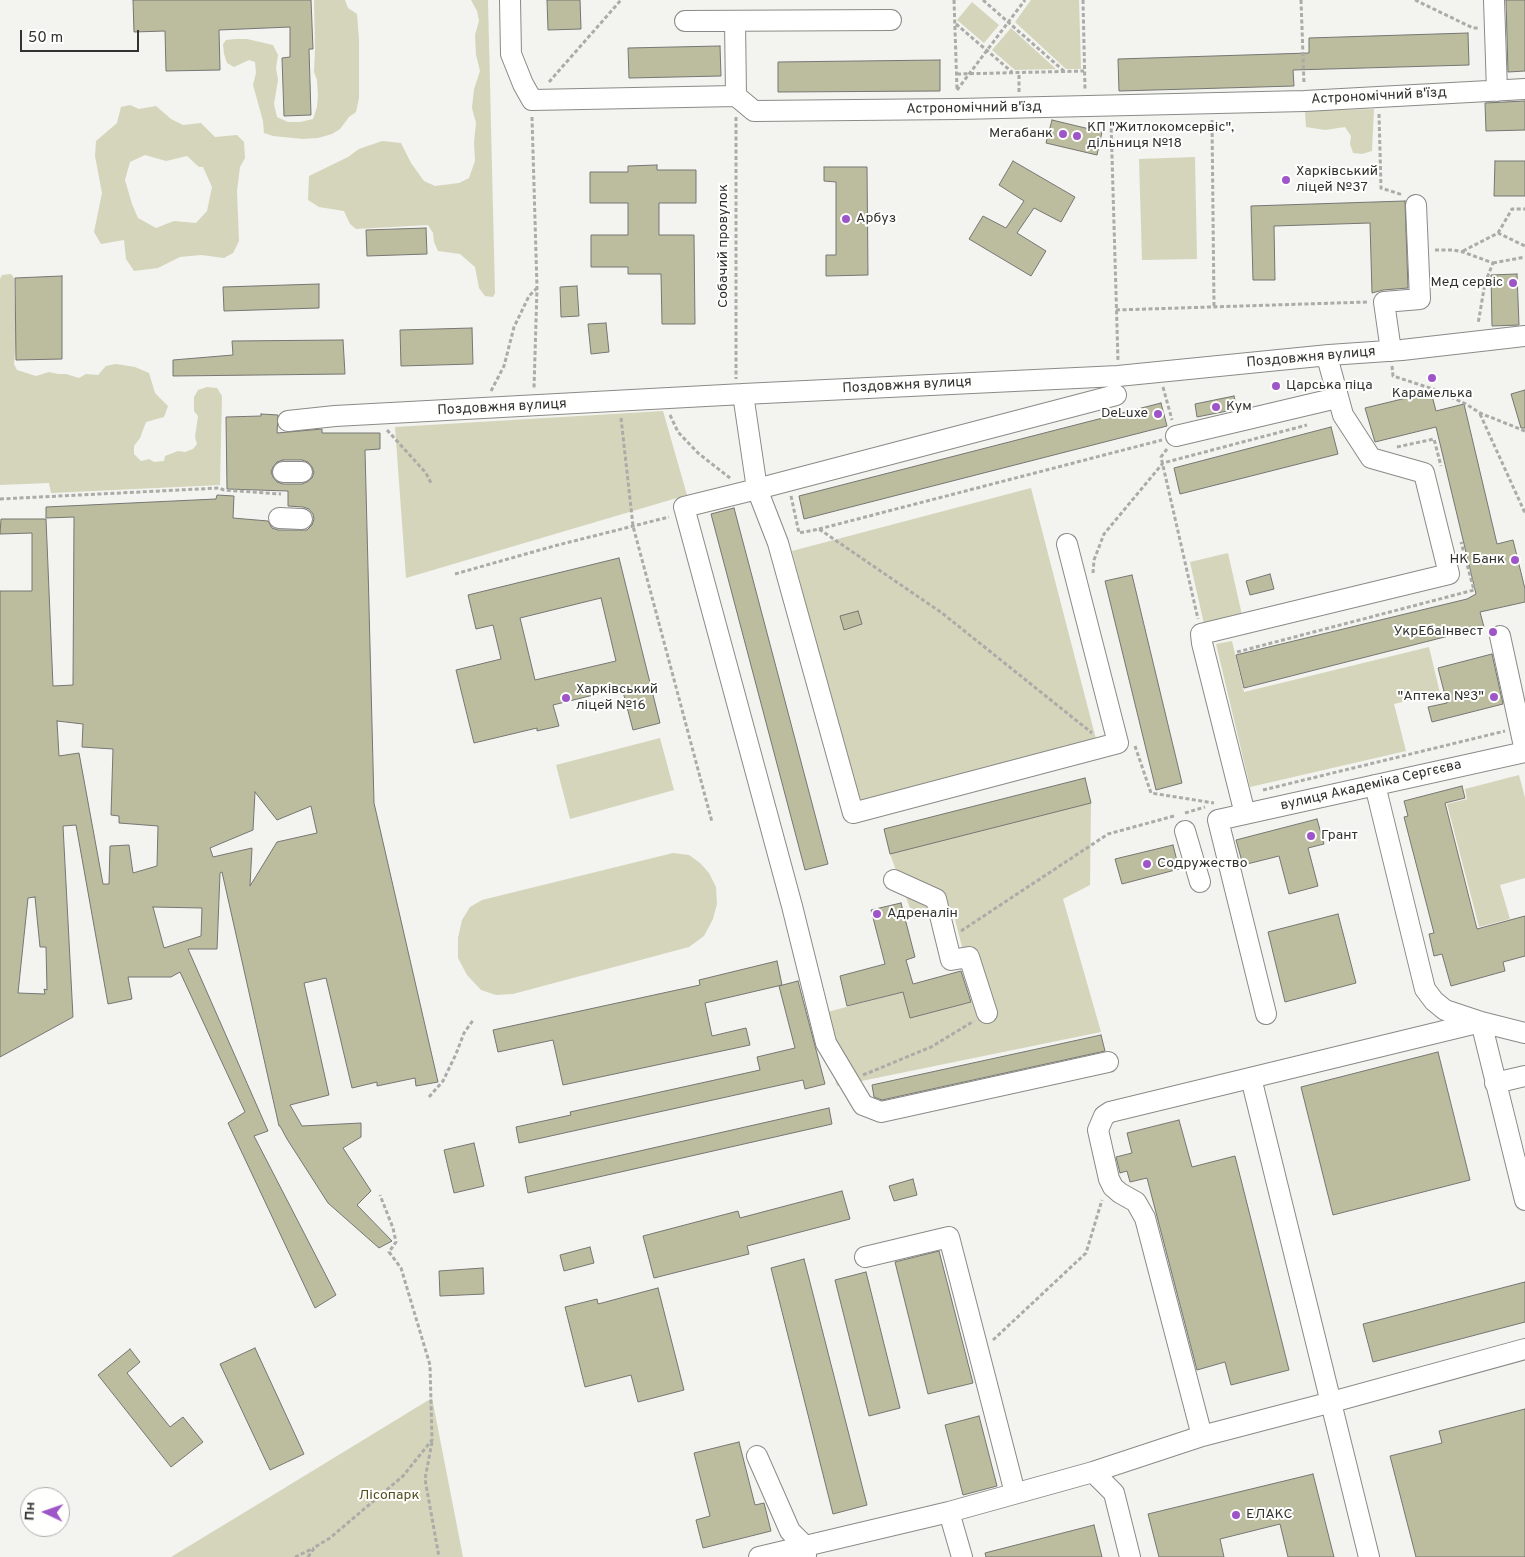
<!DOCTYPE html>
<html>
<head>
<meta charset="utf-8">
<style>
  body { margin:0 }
  #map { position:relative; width:1525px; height:1557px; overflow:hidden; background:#f3f3ef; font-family:Overpass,sans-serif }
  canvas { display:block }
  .north { position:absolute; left:20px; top:1487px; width:50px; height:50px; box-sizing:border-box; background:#fffffe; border:1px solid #adadac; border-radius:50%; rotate:273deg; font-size:14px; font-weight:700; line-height:20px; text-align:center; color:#323230 }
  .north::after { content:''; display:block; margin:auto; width:18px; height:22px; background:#9e55c8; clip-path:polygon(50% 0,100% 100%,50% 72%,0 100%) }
  .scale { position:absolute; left:20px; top:30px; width:119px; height:22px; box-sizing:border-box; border:2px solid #323230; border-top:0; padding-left:6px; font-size:15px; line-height:18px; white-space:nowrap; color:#323230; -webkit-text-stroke:4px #fffffe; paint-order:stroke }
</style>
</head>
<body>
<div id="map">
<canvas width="1525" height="1557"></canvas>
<div class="north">Пн</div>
<div class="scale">50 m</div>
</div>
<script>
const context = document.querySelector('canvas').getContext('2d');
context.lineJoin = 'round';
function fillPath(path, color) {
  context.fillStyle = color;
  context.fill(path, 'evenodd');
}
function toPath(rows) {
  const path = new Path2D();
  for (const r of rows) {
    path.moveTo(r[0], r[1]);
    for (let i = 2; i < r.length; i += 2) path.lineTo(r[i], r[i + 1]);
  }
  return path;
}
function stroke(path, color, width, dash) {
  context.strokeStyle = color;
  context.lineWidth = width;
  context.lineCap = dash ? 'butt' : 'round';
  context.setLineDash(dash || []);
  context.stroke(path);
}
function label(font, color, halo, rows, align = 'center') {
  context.font = font + ' Overpass,sans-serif';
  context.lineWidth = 4;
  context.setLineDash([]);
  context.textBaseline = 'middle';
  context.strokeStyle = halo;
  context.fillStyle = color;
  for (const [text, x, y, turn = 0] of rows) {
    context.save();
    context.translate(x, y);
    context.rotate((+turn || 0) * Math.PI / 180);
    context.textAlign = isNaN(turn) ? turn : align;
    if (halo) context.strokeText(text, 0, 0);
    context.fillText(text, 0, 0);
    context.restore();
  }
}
fillPath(toPath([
  [314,0,345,0,348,8,357,14,359,39,359,98,356,112,349,117,340,129,332,134,318,138,303,139,273,136,264,133,263,121,253,85,256,73,255,62,249,60,234,67,227,63,224,54,223,44,226,40,235,39,247,39,273,45,278,55,276,68,278,80,274,104,277,117,288,122,300,122,313,119,317,107,318,95,317,80,314,72,315,50],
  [471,0,488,0,495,293,493,297,485,296,479,288,475,267,460,254,438,251,434,242,433,233,428,225,356,229,350,224,344,211,319,207,308,200,309,176,348,157,359,149,382,141,401,143,411,163,424,181,435,186,459,183,469,178,475,161,474,142,476,123,472,108,474,89,480,71,476,55,475,35,479,21,477,11],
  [1031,0,1079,0,1081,69,1066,69,1015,22],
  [972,2,999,25,984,43,957,20],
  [1011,28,1056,69,1015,70,992,50],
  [130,105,139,109,156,106,171,119,183,125,201,123,215,137,237,135,244,142,245,158,240,167,237,191,239,241,233,253,224,258,201,255,180,257,158,268,134,271,126,259,124,240,101,244,94,232,102,193,95,156,96,141,117,123,121,107],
  [145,155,166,161,187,156,199,167,203,167,212,187,207,211,196,223,174,221,156,228,138,218,132,204,125,180,130,162],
  [1374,109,1372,151,1362,154,1353,153,1350,144,1351,136,1345,127,1325,130,1306,127,1305,111],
  [1195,157,1197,259,1142,260,1139,159],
  [11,274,14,278,16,343,14,364,17,370,36,376,49,372,58,374,66,374,79,378,86,374,98,375,106,366,116,364,135,367,149,373,155,393,168,406,164,417,146,422,140,438,134,446,134,454,141,461,149,459,154,462,164,461,165,456,178,451,185,452,193,449,197,444,195,437,198,416,194,411,194,397,198,390,207,387,217,388,222,396,220,485,51,493,49,483,0,485,0,279,2,275],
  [663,411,687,495,406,578,395,427],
  [1031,488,1096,739,857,801,792,551],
  [1228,553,1242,615,1204,624,1190,562],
  [1232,641,1244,692,1429,647,1440,693,1394,704,1406,751,1250,787,1216,644],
  [660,738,674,790,570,819,556,765],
  [1519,775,1525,798,1525,878,1500,885,1510,919,1479,927,1447,804,1467,799,1465,789],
  [1091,803,1090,885,1063,899,1101,1032,837,1086,816,1015,903,992,910,1018,976,1001,953,912,914,919,890,854],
  [673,853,689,855,700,863,709,873,716,887,717,904,713,919,704,936,689,947,513,994,496,995,481,990,467,975,458,958,458,938,462,920,470,907,482,900],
  [432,1398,463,1557,171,1557,255,1506]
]), '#d5d5bc');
const building = toPath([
  [133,0,311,0,313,49,309,49,311,115,284,116,282,58,290,57,290,27,219,30,220,70,166,71,165,31,134,32,133,0],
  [547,0,580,0,581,29,548,30,547,0],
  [1506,0,1525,0,1525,71,1508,72,1506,0],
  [1468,33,1469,65,1293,70,1294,86,1119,91,1118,59,1309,53,1309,38,1468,33],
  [720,46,721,76,629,78,628,48,720,46],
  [940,60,940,91,778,92,778,62,940,60],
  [1525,101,1525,130,1486,131,1485,103,1525,101],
  [1052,120,1102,132,1097,155,1046,143,1052,120],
  [1013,161,1075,197,1061,222,1034,208,1017,233,1046,251,1031,276,969,239,983,216,1006,228,1024,201,999,185,1013,161],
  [1495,161,1525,161,1525,196,1494,196,1495,161],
  [657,165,657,170,696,170,696,203,659,203,659,235,694,235,695,324,662,324,661,274,628,274,628,267,591,267,591,235,628,235,628,203,590,203,590,172,628,172,628,166,657,165],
  [824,167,867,167,868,275,826,276,826,255,836,255,836,182,824,181,824,167],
  [1405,201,1408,288,1383,290,1372,293,1370,223,1274,226,1275,280,1253,280,1251,206,1405,201],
  [426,228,427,254,367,256,366,230,426,228],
  [1517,274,1519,325,1492,326,1491,275,1517,274],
  [62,276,62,359,16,360,15,278,62,276],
  [319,284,319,308,224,311,223,287,319,284],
  [577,286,579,316,561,317,560,287,577,286],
  [606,323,609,352,591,354,588,324,606,323],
  [472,328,473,364,401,366,400,330,472,328],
  [343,340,345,374,173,376,173,360,233,355,232,341,343,340],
  [1525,390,1525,428,1521,428,1511,394,1525,390],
  [1431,392,1436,411,1464,404,1497,544,1513,540,1525,589,1525,602,1480,612,1484,627,1244,688,1236,655,1467,599,1476,594,1436,427,1375,442,1365,408,1431,392],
  [1234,396,1237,409,1197,417,1195,404,1234,396],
  [1161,403,1167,426,804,519,799,496,1161,403],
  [261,414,278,415,277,433,322,429,322,433,380,433,380,449,365,450,374,803,438,1082,416,1086,415,1078,377,1086,377,1082,352,1088,326,978,304,983,329,1095,290,1105,302,1126,361,1123,361,1137,343,1148,371,1191,357,1205,392,1241,379,1248,328,1203,287,1139,280,1126,279,1126,222,872,220,873,217,949,188,949,268,1131,254,1136,336,1295,315,1308,228,1123,245,1112,180,972,171,977,128,977,132,999,108,1004,76,825,63,826,73,1017,0,1057,0,591,32,591,32,533,0,534,1,519,46,519,53,686,73,685,74,517,46,518,46,507,216,499,217,495,234,496,233,518,268,521,272,528,278,530,307,530,312,525,314,519,313,514,309,509,303,507,288,506,288,491,227,489,226,417,261,416,261,414],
  [283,460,302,460,308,462,312,467,314,472,312,478,307,482,302,484,283,484,277,482,273,477,271,472,273,467,277,462,283,460],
  [57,721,83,724,82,747,113,749,111,815,119,816,119,823,158,826,157,866,133,873,129,845,110,846,109,884,103,884,79,753,59,756,57,721],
  [255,792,277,820,311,806,317,833,277,842,250,886,252,848,213,857,210,848,253,830,255,792],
  [35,897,40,947,46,947,47,990,44,989,45,994,18,993,28,898,35,897],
  [153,907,202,908,201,936,164,948,153,907],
  [1331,427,1338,454,1180,494,1174,468,1331,427],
  [734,508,828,864,805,870,711,514,734,508],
  [619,558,660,723,633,730,622,688,553,705,559,726,537,731,537,728,474,743,456,670,501,659,493,625,476,629,468,595,619,558],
  [601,598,616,661,535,680,520,618,601,598],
  [1270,574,1274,589,1250,595,1246,581,1270,574],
  [1132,575,1182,783,1156,790,1105,581,1132,575],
  [858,611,862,624,844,630,840,616,858,611],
  [1492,654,1503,704,1432,722,1428,707,1447,703,1438,668,1492,654],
  [1085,778,1091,803,890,854,884,829,1085,778],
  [1462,786,1465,798,1445,803,1477,929,1525,916,1525,956,1503,962,1505,971,1451,986,1442,954,1434,956,1429,934,1434,933,1404,817,1408,816,1404,801,1462,786],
  [1317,819,1324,844,1308,848,1318,886,1289,894,1279,856,1243,865,1236,840,1317,819],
  [1173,845,1179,869,1122,884,1115,859,1173,845],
  [901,903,915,957,906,960,913,984,961,971,971,1002,910,1018,903,992,847,1006,840,976,885,964,871,910,901,903],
  [1338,914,1356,983,1285,1002,1268,932,1338,914],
  [777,961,782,985,705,1003,712,1036,746,1028,750,1045,563,1085,553,1040,498,1052,493,1030,700,985,699,980,777,961],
  [798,981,825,1084,805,1089,803,1080,519,1143,516,1127,571,1115,570,1112,760,1070,757,1057,795,1048,779,986,798,981],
  [1101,1035,1105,1051,882,1100,874,1097,872,1085,1101,1035],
  [1438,1052,1470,1180,1333,1215,1301,1087,1438,1052],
  [829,1108,832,1124,528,1193,525,1177,829,1108],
  [1179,1120,1192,1167,1235,1156,1289,1370,1231,1385,1225,1362,1197,1370,1147,1178,1130,1182,1127,1171,1120,1173,1116,1157,1132,1153,1127,1133,1179,1120],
  [474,1143,484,1186,454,1193,444,1150,474,1143],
  [913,1179,917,1195,894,1201,889,1186,913,1179],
  [842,1191,850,1219,747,1246,749,1254,654,1278,643,1236,738,1211,740,1218,842,1191],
  [590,1247,594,1263,564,1271,560,1255,590,1247],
  [939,1251,973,1383,928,1394,895,1262,939,1251],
  [804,1259,867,1505,833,1514,771,1268,804,1259],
  [483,1268,484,1294,440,1296,439,1271,483,1268],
  [866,1272,900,1408,869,1416,835,1280,866,1272],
  [1525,1282,1525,1322,1373,1362,1363,1324,1525,1282],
  [658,1288,684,1390,638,1402,631,1375,585,1387,565,1307,597,1299,598,1304,658,1288],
  [255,1348,304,1454,270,1470,220,1364,255,1348],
  [130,1349,140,1362,127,1373,170,1427,183,1417,203,1442,171,1467,98,1375,130,1349],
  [1525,1409,1525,1557,1416,1557,1390,1456,1442,1443,1439,1431,1525,1409],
  [979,1416,997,1486,963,1495,945,1425,979,1416],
  [739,1442,755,1505,764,1503,771,1531,703,1548,696,1520,710,1516,694,1453,739,1442],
  [1313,1474,1334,1557,1288,1557,1280,1524,1220,1539,1224,1557,1159,1557,1148,1514,1313,1474],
  [1094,1525,1102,1557,986,1557,985,1553,1094,1525]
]);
fillPath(building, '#bcbc9f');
stroke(building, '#767673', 1);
const minor = toPath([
  [510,0,511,54,523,84,532,100,736,96,754,111,958,109,1305,101,1525,89],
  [1494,0,1497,91],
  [685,21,891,20],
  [735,21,736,96],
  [1391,351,1384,302,1420,299,1416,205],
  [743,394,757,489,684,507,792,906,826,1043,863,1105,881,1112,1108,1062],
  [288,421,335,416,743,394,1118,376,1329,355,1402,350,1525,336],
  [1176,436,1337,398],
  [283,472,302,472],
  [279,518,302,519],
  [1067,544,1118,743,853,813,778,543,757,489,1116,395],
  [1500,636,1525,751],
  [1375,785,1425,989,1434,1001,1445,1010,1481,1022,1525,1033],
  [1245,814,1202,643,1201,634,1449,574,1424,473,1371,458,1343,415,1329,364,1329,355],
  [1185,831,1200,882],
  [894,880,936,899,951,960,969,957,987,1013],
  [1266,1014,1218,820,1525,752],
  [1251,1078,1369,1557],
  [1495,1083,1525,1076],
  [865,1257,949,1237,1015,1493],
  [1202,1436,1145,1218,1136,1202,1120,1193,1113,1187,1109,1179,1098,1130,1104,1116,1110,1112,1481,1022,1525,1200],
  [757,1456,790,1531,804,1545,806,1555],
  [1093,1472,1114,1493,1130,1557],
  [949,1512,962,1557],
  [759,1557,949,1512,1093,1472,1202,1436,1332,1402,1525,1349]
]);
stroke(minor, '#8a8a87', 22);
stroke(toPath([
  [954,0,957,89],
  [983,0,1065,72],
  [1083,0,1085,89],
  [1301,0,1304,84],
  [1415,0,1473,28,1478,28],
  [956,24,1012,72],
  [957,74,1084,71],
  [549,82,621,0],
  [957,90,1025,0],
  [1019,92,1019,73],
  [1379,114,1381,188,1403,195],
  [532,117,537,288,534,388],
  [736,117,736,379],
  [1212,120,1214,306],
  [1111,122,1118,361],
  [1498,233,1512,209,1525,209],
  [1435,250,1453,250,1463,252,1493,263,1485,283,1478,324],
  [1463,251,1498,233,1525,246],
  [1493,263,1525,257],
  [1116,310,1368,302],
  [1392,366,1393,376,1436,390,1466,404,1480,413,1525,431],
  [1163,387,1172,420],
  [491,391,504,366,514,327,529,296,537,288],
  [1480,414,1525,513],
  [670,415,678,432,698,453,730,478],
  [621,418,633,526,712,822],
  [387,430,426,473,432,485],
  [1397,447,1434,439,1441,466],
  [1167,449,1161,457,1198,619],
  [791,496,799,533,819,529,942,613,1092,733],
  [0,499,219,488,224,490,281,494],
  [819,529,1162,440],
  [1093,573,1094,560,1104,534,1163,463,1307,425],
  [455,574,554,546,669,517],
  [1237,652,1474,590,1461,542],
  [1135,746,1151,793,1214,803],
  [1263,790,1505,731],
  [1185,813,1205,807],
  [961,931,1108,834,1174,816],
  [863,1075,931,1047,974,1021],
  [429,1097,443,1081,456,1054,464,1033,474,1019],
  [993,1340,1086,1253,1102,1200],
  [432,1442,425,1479,439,1557],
  [295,1557,314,1548],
  [308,1557,315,1547,330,1538,403,1476,432,1440,430,1365,401,1268,389,1252,396,1242,393,1228,380,1195]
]), '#ababa8', 3, [4, 2.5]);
stroke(minor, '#fff', 20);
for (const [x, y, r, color] of [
  [1063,134,5,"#9e55c8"],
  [1077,136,5,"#9e55c8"],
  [1286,180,5,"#9e55c8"],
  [846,219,5,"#9e55c8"],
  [1513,283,5,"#9e55c8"],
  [1432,378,5,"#9e55c8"],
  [1276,386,5,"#9e55c8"],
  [1216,407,5,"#9e55c8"],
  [1158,414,5,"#9e55c8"],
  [1515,560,5,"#9e55c8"],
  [1493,632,5,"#9e55c8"],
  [1494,697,5,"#9e55c8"],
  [566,698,5,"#9e55c8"],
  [1311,836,5,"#9e55c8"],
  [1147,864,5,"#9e55c8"],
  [877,914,5,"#9e55c8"],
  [1236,1515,5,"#9e55c8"]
]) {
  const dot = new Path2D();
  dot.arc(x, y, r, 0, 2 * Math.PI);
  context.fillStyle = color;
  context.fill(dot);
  stroke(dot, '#fffffe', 2);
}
label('14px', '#323230', '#fffffe', [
  ["Астрономічний в'їзд",1379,97,-3],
  ["Астрономічний в'їзд",974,109,-1],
  ["Собачий провулок",724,246,-90],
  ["Поздовжня вулиця",1311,358,-5],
  ["Поздовжня вулиця",907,386,-3],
  ["Поздовжня вулиця",502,408,-3],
  ["вулиця Академіка Сергєєва",1371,786,-13]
]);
label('14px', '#323230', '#fffffe', [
  ["КП \"Житлокомсервіс\",",1087,128],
  ["дільниця №18",1087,144],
  ["Мегабанк",1053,134,"right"],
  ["Харківський",1296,172],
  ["ліцей №37",1296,188],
  ["Арбуз",856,219],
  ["Мед сервіс",1503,283,"right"],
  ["Царська піца",1286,386],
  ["Карамелька",1432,394,"center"],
  ["Кум",1226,407],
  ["DeLuxe",1148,414,"right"],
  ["НК Банк",1505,560,"right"],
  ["УкрЕбаІнвест",1483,632,"right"],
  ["Харківський",576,690],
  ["ліцей №16",576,706],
  ["\"Аптека №3\"",1484,697,"right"],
  ["Грант",1321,836],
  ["Содружество",1157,864],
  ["Адреналін",887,914],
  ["ЕЛАКС",1246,1515]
], 'left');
label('14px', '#514f1d', '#fffffe', [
  ["Лісопарк",389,1496]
]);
</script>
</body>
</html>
